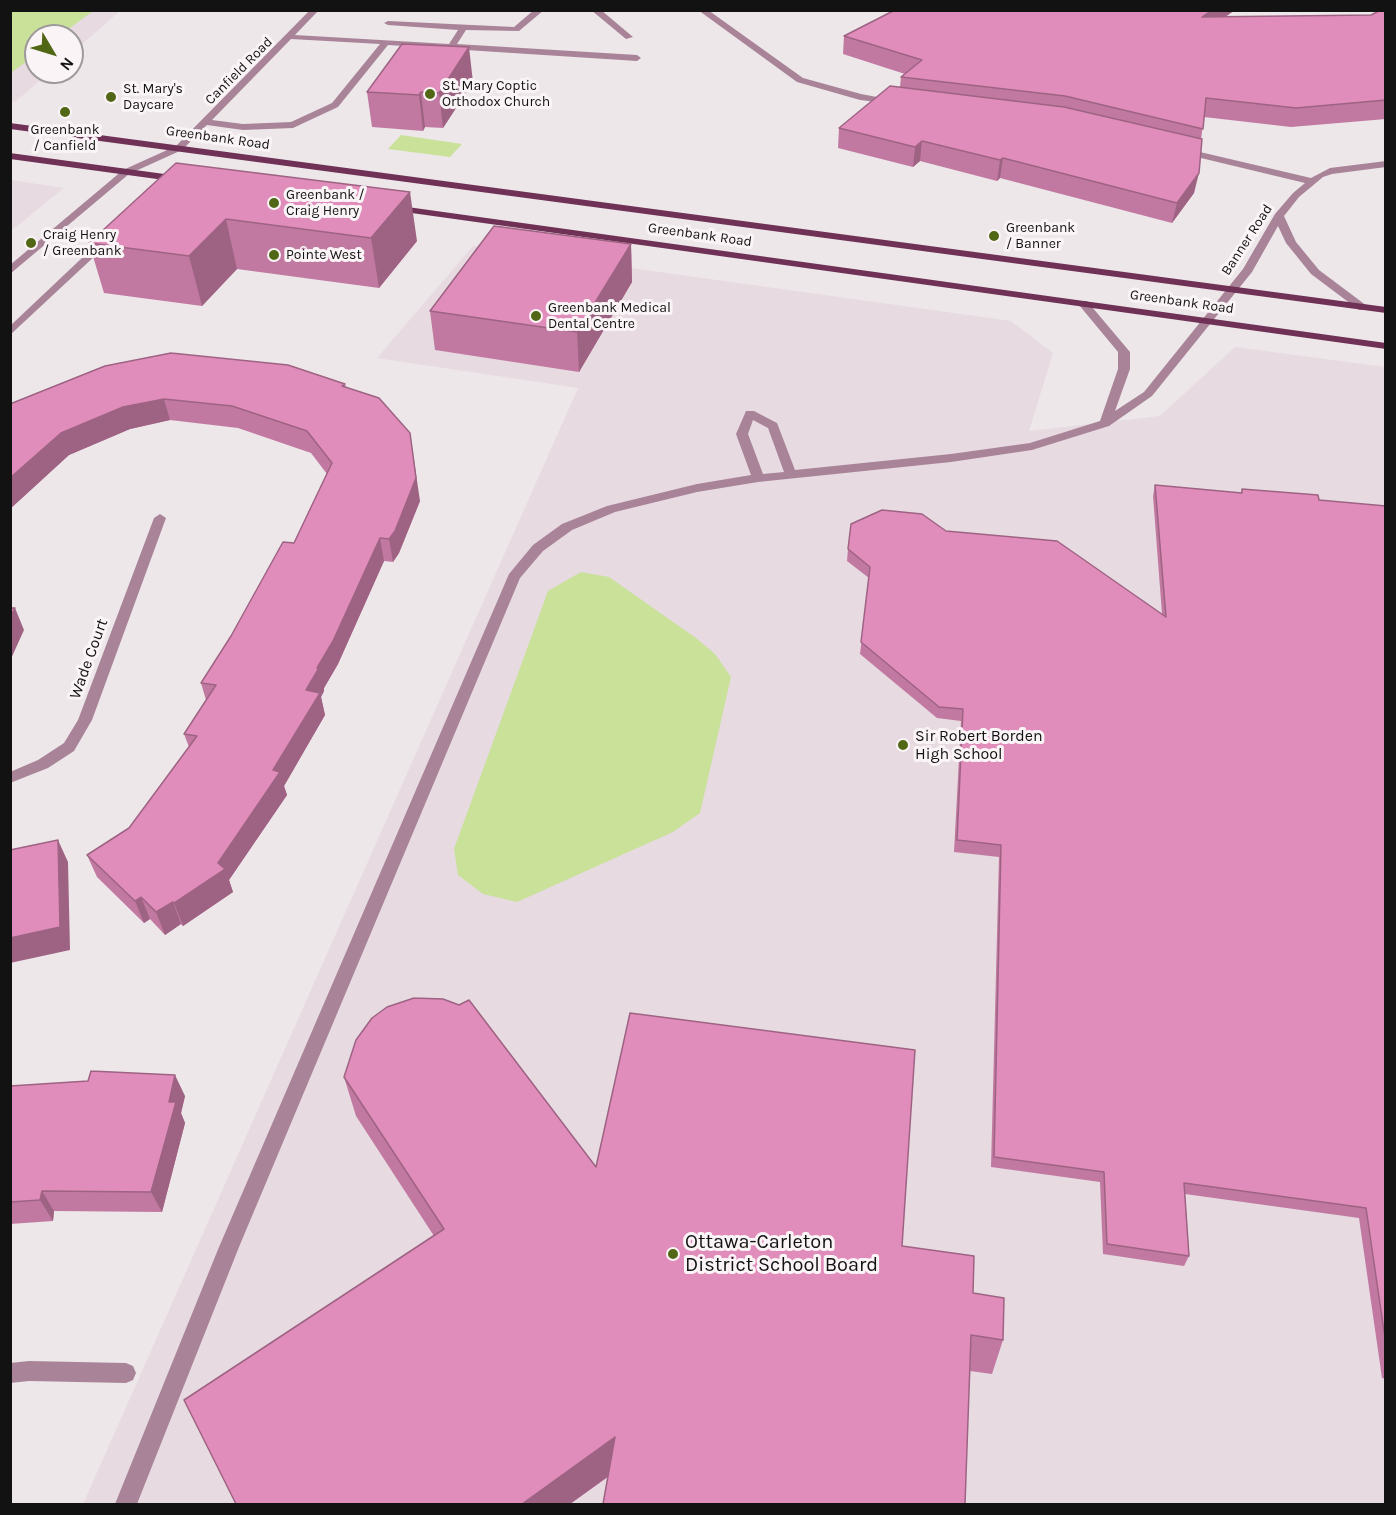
<!DOCTYPE html>
<html>
<head>
<meta charset="utf-8">
<style>
  body { margin:0 }
  #map { position:relative; width:1396px; height:1515px; overflow:hidden; background:#ede7ea; font-family:Karla,sans-serif }
  canvas { display:block }
  .frame { position:absolute; inset:0; border:12px solid #131212; pointer-events:none }
  .north { position:absolute; left:24px; top:24px; width:60px; height:60px; box-sizing:border-box; background:#faf4f7; border:2px solid #9e9a9b; border-radius:50%; rotate:128deg; font-size:16px; font-weight:700; line-height:24px; text-align:center; color:#131212 }
  .north::after { content:''; display:block; margin:auto; width:21px; height:27px; background:#526715; clip-path:polygon(50% 0,100% 100%,50% 72%,0 100%) }
</style>
</head>
<body>
<div id="map">
<canvas width="1396" height="1515"></canvas>
<div class="frame"></div>
<div class="north">N</div>
</div>
<script>
const context = document.querySelector('canvas').getContext('2d');
context.lineJoin = 'round';
function fillPath(path, color) {
  context.fillStyle = color;
  context.fill(path, 'evenodd');
}
function toPath(rows) {
  const path = new Path2D();
  for (const r of rows) {
    path.moveTo(r[0], r[1]);
    for (let i = 2; i < r.length; i += 2) path.lineTo(r[i], r[i + 1]);
  }
  return path;
}
function stroke(path, color, width, dash) {
  context.strokeStyle = color;
  context.lineWidth = width;
  context.lineCap = dash ? 'butt' : 'round';
  context.setLineDash(dash || []);
  context.stroke(path);
}
function label(font, color, halo, rows, align = 'center') {
  context.font = font + ' Karla,sans-serif';
  context.lineWidth = 6;
  context.setLineDash([]);
  context.textBaseline = 'middle';
  context.strokeStyle = halo;
  context.fillStyle = color;
  for (const [text, x, y, turn = 0] of rows) {
    context.save();
    context.translate(x, y);
    context.rotate((+turn || 0) * Math.PI / 180);
    context.textAlign = isNaN(turn) ? turn : align;
    if (halo) context.strokeText(text, 0, 0);
    context.fillText(text, 0, 0);
    context.restore();
  }
}
fillPath(toPath([
  [11,11,120,11,72,53,72,36,36,36,36,72,50,72,15,102,11,101],
  [11,180,64,188,11,231],
  [473,246,1011,321,1053,353,1029,431,1160,416,1235,347,1385,367,1385,1504,83,1504,578,388,377,358]
]), '#e7dae1');
fillPath(toPath([
  [11,10,93,10,93,11,59,36,36,36,36,54,11,73],
  [401,135,462,144,450,157,388,149],
  [581,572,609,577,696,638,715,654,731,677,700,813,673,832,517,902,483,894,458,875,454,849,548,591]
]), '#c9e199');
fillPath(toPath([
  [310,10,319,10,295,35,449,44,458,30,388,25,384,23,388,21,514,27,534,10,544,10,519,31,466,30,457,44,637,55,641,58,637,61,388,45,338,107,293,128,243,130,207,125,182,150,129,174,10,274,10,265,123,170,176,146,310,10],
  [291,39,380,44,332,103,291,122,243,124,212,120,291,39],
  [591,10,601,10,633,37,626,39,591,10],
  [698,10,708,10,803,78,861,94,898,101,894,104,860,100,797,82,698,10],
  [1183,148,1311,178,1330,168,1386,161,1386,167,1332,174,1323,177,1299,197,1284,216,1296,242,1319,270,1367,306,1367,310,1359,310,1311,274,1286,243,1278,226,1252,272,1152,396,1109,426,1032,450,951,462,758,482,697,492,615,512,572,530,543,551,520,578,239,1247,137,1504,115,1504,219,1247,509,574,533,545,562,524,607,506,697,484,751,475,736,434,746,411,754,411,777,423,795,470,951,454,1030,443,1100,421,1118,369,1118,352,1079,305,1079,301,1087,301,1130,352,1130,369,1115,411,1144,392,1243,269,1275,214,1293,193,1305,183,1180,153,1178,151,1183,148],
  [753,420,768,428,784,472,763,474,748,434,753,420],
  [102,239,111,241,10,335,10,326,102,239],
  [160,514,166,518,92,720,74,751,48,768,10,783,10,772,38,760,64,743,78,720,154,518,160,514],
  [29,1361,126,1363,133,1366,136,1373,133,1380,126,1383,29,1381,10,1383,10,1363,29,1361]
]), '#a98498');
fillPath(toPath([
  [10,123,1386,307,1386,313,10,129,10,123],
  [10,153,179,176,184,179,179,182,10,159,10,153],
  [393,205,1386,343,1386,349,390,210,388,208,393,205]
]), '#6f3155');
fillPath(toPath([
  [895,10,1235,10,1225,17,1371,15,1386,10,1386,119,1291,127,1204,117,1194,193,1172,223,1000,178,997,181,920,161,913,167,838,148,839,128,900,87,901,77,905,74,843,54,844,36],
  [473,82,443,128,425,127,423,131,372,127,367,92],
  [176,163,417,241,379,288,237,269,202,306,104,293,89,243],
  [631,244,632,282,579,372,435,350,430,311],
  [345,384,346,387,420,501,399,553,393,562,384,561,338,664,324,688,324,691,321,697,325,715,284,786,287,795,229,880,233,892,183,926,181,924,165,935,150,919,144,923,97,877,87,855,129,828,189,747,184,734,206,700,201,683,294,543,327,474,311,453,238,428,170,420,130,429,69,455,10,509,10,404],
  [1155,485,1241,493,1242,489,1319,500,1386,506,1386,1379,1382,1378,1359,1218,1185,1194,1189,1256,1184,1266,1103,1254,1100,1182,991,1167,999,857,954,852,961,721,937,718,860,654,869,578,847,561,848,549,946,531,1162,614,1153,496],
  [344,1077,596,1167,902,1246,973,1293,1003,1340,992,1374,970,1371,608,1477,570,1504,236,1504,434,1236,356,1116],
  [10,1086,185,1096,181,1113,185,1123,162,1212,54,1211,53,1221,10,1224]
]), '#c279a1');
fillPath(toPath([
  [1212,10,1235,10,1198,36,1202,17],
  [469,47,473,82,443,128,439,93],
  [421,92,425,127,423,131,419,95],
  [922,141,920,161,913,167,915,147],
  [1003,158,1000,178,997,181,1000,160],
  [1199,173,1194,193,1172,223,1177,203],
  [410,192,417,241,379,288,371,238],
  [226,219,237,269,202,306,189,256],
  [631,244,632,282,579,372,577,332],
  [164,399,170,420,130,429,69,455,10,509,10,478,61,433,123,407],
  [410,433,420,501,399,553,393,562,389,539],
  [380,538,384,561,338,664,324,688,324,691,321,697,325,715,284,786,287,795,229,880,233,892,183,926,174,903,218,863,273,770,306,690],
  [15,608,24,630,10,661,10,617],
  [58,840,68,862,70,950,10,963,10,938],
  [141,897,150,919,144,923,135,901],
  [173,902,181,924,165,935,156,912],
  [175,1075,185,1096,181,1113,185,1123,162,1212,151,1192,169,1102],
  [42,1191,54,1211,53,1221,40,1200],
  [615,1437,618,1469,570,1504,522,1504]
]), '#9e6383');
const building = toPath([
  [895,10,1212,10,1202,17,1371,15,1381,10,1386,10,1386,100,1296,108,1206,98,1203,129,1065,96,901,77,922,60,844,36,895,10],
  [402,44,469,47,439,93,421,92,419,95,367,92,402,44],
  [890,86,1064,107,1202,139,1199,173,1177,203,1003,158,1000,160,922,141,915,147,839,128,890,86],
  [176,163,410,192,371,238,226,219,189,256,89,243,176,163],
  [494,226,631,244,577,332,430,311,494,226],
  [171,353,288,365,345,384,342,386,379,398,410,433,416,478,395,531,389,539,380,538,333,641,317,668,319,668,306,690,320,693,273,770,280,772,218,863,225,869,174,903,173,902,156,912,141,897,135,901,87,855,129,828,197,736,184,734,216,685,201,683,231,636,283,542,294,543,332,463,307,431,232,406,164,399,123,407,61,433,10,478,10,404,105,366,171,353],
  [1155,485,1242,493,1242,489,1318,495,1319,500,1386,506,1386,1345,1366,1208,1184,1183,1189,1256,1107,1244,1104,1172,994,1157,1001,845,957,840,963,709,939,707,861,642,870,567,848,549,851,524,882,510,922,514,946,531,1057,541,1166,617,1155,485],
  [10,608,15,608,10,617,10,608],
  [58,840,60,927,10,938,10,850,58,840],
  [414,998,443,999,459,1005,469,1000,596,1167,630,1013,915,1050,902,1246,974,1256,973,1293,1004,1298,1003,1340,971,1335,965,1504,603,1504,615,1437,522,1504,236,1504,184,1400,444,1229,344,1077,356,1040,372,1018,387,1007,414,998],
  [91,1071,175,1075,169,1102,176,1102,151,1192,42,1191,40,1200,10,1202,10,1086,88,1081,91,1071]
]);
fillPath(building, '#e18dbb');
stroke(building, '#9e6383', 1.5);
for (const [x, y, r, color] of [
  [430,94,6,"#526715"],
  [111,97,6,"#526715"],
  [65,112,6,"#526715"],
  [274,203,6,"#526715"],
  [994,236,6,"#526715"],
  [31,243,6,"#526715"],
  [274,255,6,"#526715"],
  [536,316,6,"#526715"],
  [903,745,6,"#526715"],
  [673,1254,6,"#526715"]
]) {
  const dot = new Path2D();
  dot.arc(x, y, r, 0, 2 * Math.PI);
  context.fillStyle = color;
  context.fill(dot);
  stroke(dot, '#faf4f7', 2);
}
label('14px', '#131212', '#faf4f7', [
  ["Canfield Road",239,71,-45],
  ["Greenbank Road",218,138,8],
  ["Greenbank Road",700,235,8],
  ["Banner Road",1247,240,-57],
  ["Greenbank Road",1182,302,8]
]);
label('14px', '#131212', '#faf4f7', [
  ["St. Mary Coptic",442,86],
  ["Orthodox Church",442,102],
  ["St. Mary's",123,89],
  ["Daycare",123,105],
  ["Greenbank",65,130,"center"],
  ["/ Canfield",65,146,"center"],
  ["Greenbank /",286,195],
  ["Craig Henry",286,211],
  ["Greenbank",1006,228],
  ["/ Banner",1006,244],
  ["Craig Henry",43,235],
  ["/ Greenbank",43,251],
  ["Pointe West",286,255],
  ["Greenbank Medical",548,308],
  ["Dental Centre",548,324]
], 'left');
label('16px', '#131212', '#faf4f7', [
  ["Wade Court",89,659,-70]
]);
label('16px', '#131212', '#faf4f7', [
  ["Sir Robert Borden",915,736],
  ["High School",915,754]
], 'left');
label('20px', '#131212', '#faf4f7', [
  ["Ottawa-Carleton",685,1242],
  ["District School Board",685,1265]
], 'left');
</script>
</body>
</html>
